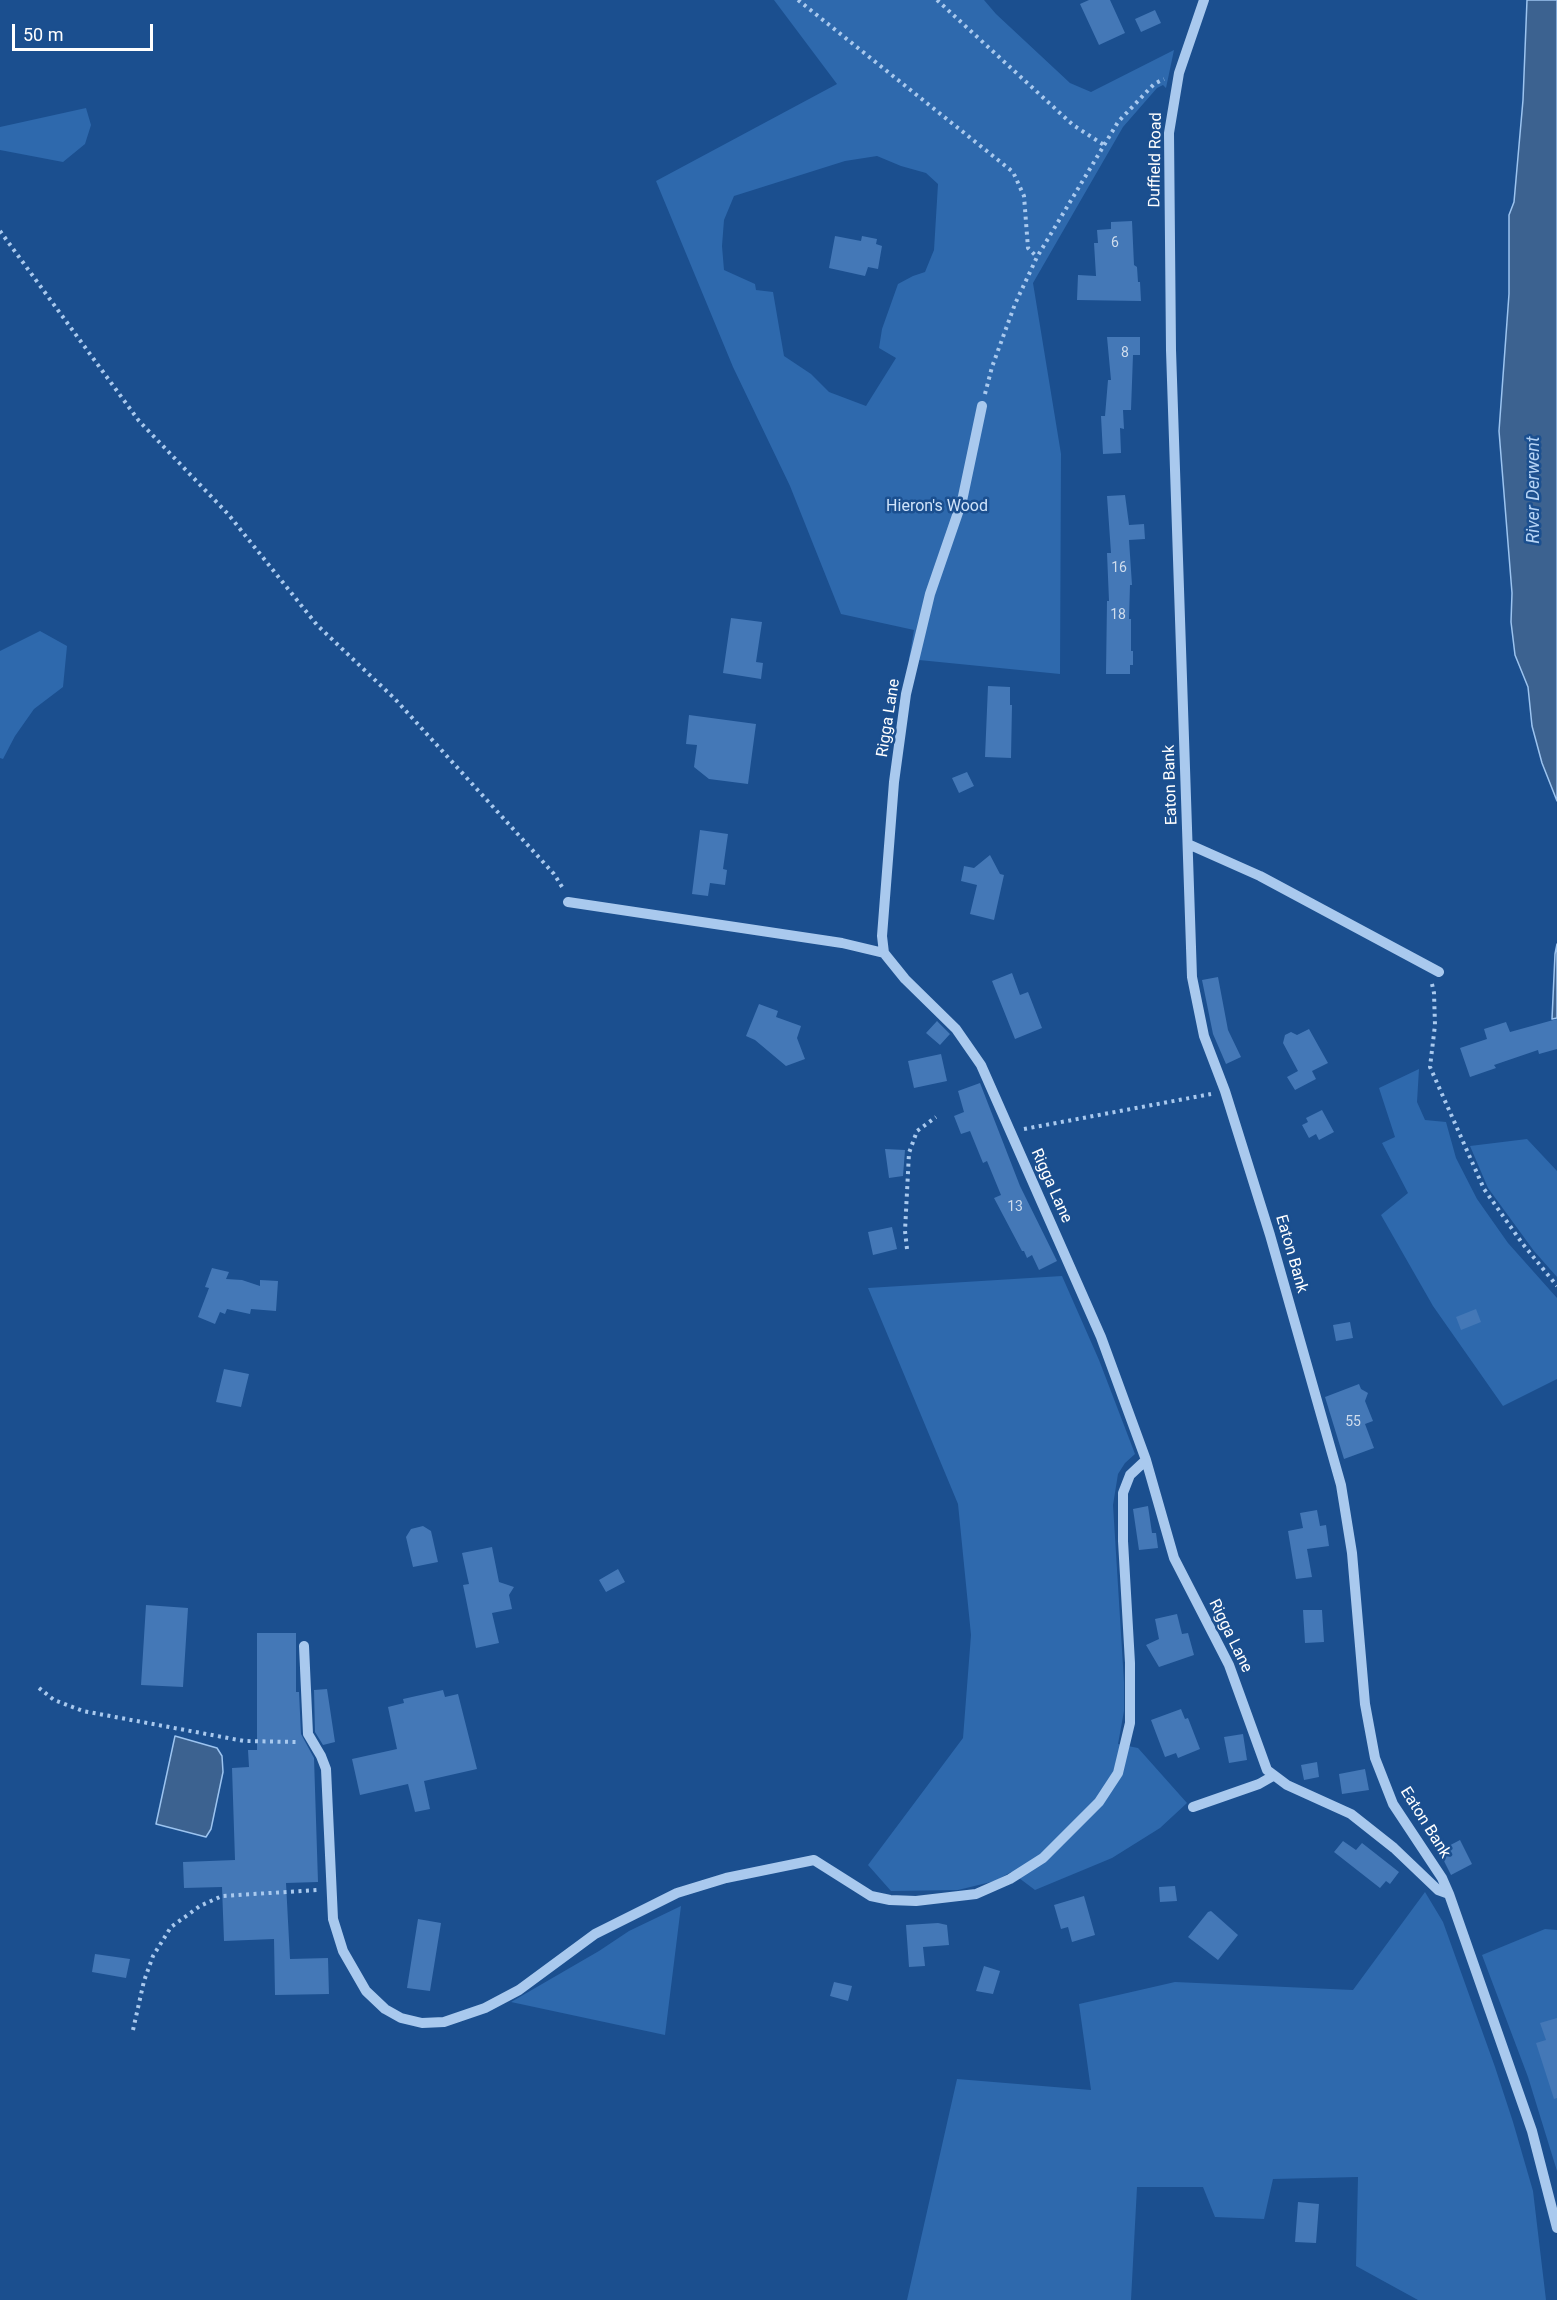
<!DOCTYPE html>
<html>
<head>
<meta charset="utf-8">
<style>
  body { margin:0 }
  #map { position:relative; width:1557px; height:2300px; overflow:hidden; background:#1b4f8f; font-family:Roboto,sans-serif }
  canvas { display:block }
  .scale { position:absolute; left:12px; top:24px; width:141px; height:27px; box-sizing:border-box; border:3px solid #fff; border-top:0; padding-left:8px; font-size:18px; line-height:21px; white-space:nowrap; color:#fff; -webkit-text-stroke:4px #1b4f8f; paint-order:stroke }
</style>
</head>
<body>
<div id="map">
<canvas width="1557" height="2300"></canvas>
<div class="scale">50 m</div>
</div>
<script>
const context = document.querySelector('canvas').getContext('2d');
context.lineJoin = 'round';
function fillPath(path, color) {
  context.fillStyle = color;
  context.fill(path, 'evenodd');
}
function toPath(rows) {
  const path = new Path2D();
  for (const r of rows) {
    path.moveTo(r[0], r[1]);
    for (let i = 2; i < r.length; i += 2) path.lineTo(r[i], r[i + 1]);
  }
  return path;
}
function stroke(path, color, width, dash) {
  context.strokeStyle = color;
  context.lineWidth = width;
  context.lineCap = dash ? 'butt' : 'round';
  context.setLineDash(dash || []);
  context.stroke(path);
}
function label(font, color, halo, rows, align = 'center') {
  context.font = font + ' Roboto,sans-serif';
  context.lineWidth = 5;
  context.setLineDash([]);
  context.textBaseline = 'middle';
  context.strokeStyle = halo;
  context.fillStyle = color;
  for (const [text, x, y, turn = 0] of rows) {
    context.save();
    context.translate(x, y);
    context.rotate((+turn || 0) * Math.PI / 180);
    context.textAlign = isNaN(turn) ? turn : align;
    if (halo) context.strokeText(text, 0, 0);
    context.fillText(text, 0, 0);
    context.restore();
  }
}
fillPath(toPath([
  [774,0,984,0,996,14,1070,83,1091,92,1174,50,1166,88,1163,85,1157,88,1123,127,1033,283,1061,454,1060,674,909,659,914,630,841,614,790,486,733,367,656,181,837,84],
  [877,156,901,166,926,173,938,184,934,250,925,272,913,276,898,284,882,329,879,348,896,358,866,406,829,392,811,374,784,356,773,292,756,290,755,284,724,270,722,246,724,220,734,196,845,161],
  [86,108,91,125,85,144,63,162,0,150,0,127],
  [40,631,67,646,63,687,34,709,15,736,3,759,0,758,0,651],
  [1419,1069,1417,1102,1425,1120,1446,1122,1456,1158,1477,1199,1508,1243,1557,1298,1557,1379,1503,1406,1433,1306,1381,1215,1408,1193,1382,1143,1395,1137,1379,1088],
  [1527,1139,1557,1171,1557,1277,1534,1251,1488,1188,1470,1146],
  [1062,1276,1099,1360,1135,1454,1125,1463,1118,1474,1113,1505,1124,1682,1124,1711,1118,1744,1138,1748,1187,1803,1160,1828,1112,1858,1035,1890,1011,1872,995,1881,958,1890,891,1891,868,1865,963,1738,971,1635,958,1504,868,1288],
  [1425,1892,1443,1922,1495,2067,1513,2122,1533,2191,1546,2300,1418,2300,1356,2266,1358,2177,1273,2179,1264,2219,1215,2217,1203,2187,1137,2187,1131,2300,907,2300,957,2079,1091,2090,1079,2004,1175,1982,1353,1990],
  [681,1906,665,2035,511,2002,599,1951,629,1931],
  [1545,1929,1557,1930,1557,2171,1528,2077,1482,1955]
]), '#2e69ad');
const water = toPath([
  [1527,0,1557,0,1557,801,1542,763,1532,726,1528,687,1515,655,1511,622,1512,593,1499,431,1509,294,1509,215,1514,202,1523,100,1527,0],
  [1557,944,1557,1018,1552,1019,1555,954,1557,944],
  [175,1736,217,1748,222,1756,223,1772,211,1829,206,1837,156,1824,175,1736]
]);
fillPath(water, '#3c6290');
stroke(water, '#9cc4f0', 1.5);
fillPath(toPath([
  [1089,0,1110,0,1125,33,1099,45,1080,4],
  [1155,10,1161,23,1141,32,1135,19],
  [1132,221,1134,265,1137,267,1138,282,1140,282,1141,301,1077,300,1078,275,1096,276,1094,243,1098,243,1097,230,1111,229,1111,222],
  [835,236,861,241,862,236,877,239,876,244,882,246,878,269,868,267,865,276,829,268],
  [1107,337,1140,337,1140,355,1133,355,1131,410,1123,410,1124,429,1120,428,1121,453,1103,454,1101,416,1105,416,1108,380,1111,380],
  [1125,495,1129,525,1144,524,1145,539,1129,540,1132,585,1130,585,1129,619,1131,619,1131,651,1133,651,1133,665,1130,665,1130,674,1106,674,1107,601,1109,601,1107,553,1111,553,1107,496],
  [731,618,762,622,756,662,763,663,761,679,723,673],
  [988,686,1010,687,1010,705,1012,705,1011,758,985,757],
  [689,715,756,724,748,784,709,779,694,767,697,745,686,744],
  [967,772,974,786,959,793,952,778],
  [700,830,728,834,723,869,727,870,725,885,710,883,708,896,692,894],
  [990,855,1000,874,1004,875,994,920,970,914,977,885,961,881,964,866,974,868],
  [1012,973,1020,995,1028,992,1042,1028,1015,1039,992,981],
  [1218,977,1228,1030,1241,1057,1226,1064,1213,1034,1202,980],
  [759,1004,778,1011,776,1017,801,1026,797,1038,805,1059,786,1066,755,1040,746,1036],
  [1557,1019,1557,1049,1539,1054,1538,1050,1494,1065,1496,1068,1470,1077,1460,1048,1487,1039,1484,1029,1506,1022,1510,1032],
  [937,1021,950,1034,940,1045,926,1033],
  [1309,1029,1328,1063,1312,1071,1316,1079,1295,1090,1287,1077,1298,1071,1283,1043,1285,1035,1291,1032,1297,1035],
  [941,1054,947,1081,914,1088,908,1061],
  [980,1083,1020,1186,1057,1261,1039,1270,1032,1255,1027,1258,1024,1251,1022,1251,994,1198,1001,1195,987,1161,983,1163,970,1131,961,1134,954,1116,964,1112,958,1091],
  [1322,1110,1334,1132,1319,1140,1316,1134,1309,1138,1302,1125,1308,1122,1306,1118],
  [885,1149,905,1150,903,1176,889,1178],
  [892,1227,897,1249,873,1255,868,1232],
  [212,1268,229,1272,226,1279,242,1280,260,1286,260,1280,278,1281,276,1311,251,1309,250,1314,227,1309,225,1314,220,1312,215,1324,198,1317,209,1288,205,1287],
  [1476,1309,1481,1322,1461,1330,1456,1317],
  [1350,1322,1353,1338,1336,1341,1333,1325],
  [224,1369,249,1374,241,1407,216,1402],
  [1359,1384,1361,1389,1368,1393,1365,1401,1373,1421,1365,1424,1374,1448,1344,1459,1325,1397],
  [1148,1506,1152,1533,1156,1533,1158,1548,1139,1550,1133,1509],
  [1317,1510,1320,1526,1326,1525,1329,1546,1307,1549,1312,1577,1296,1579,1288,1531,1303,1528,1300,1513],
  [423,1526,431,1531,438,1562,413,1567,406,1537,411,1529],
  [492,1547,499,1582,514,1587,509,1595,512,1609,492,1613,499,1643,476,1648,463,1585,469,1584,462,1553],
  [618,1569,625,1582,606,1592,599,1580],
  [146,1605,188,1608,183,1687,141,1685],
  [1303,1610,1322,1610,1324,1642,1305,1643],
  [1177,1614,1182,1634,1188,1633,1194,1655,1159,1667,1146,1645,1159,1639,1155,1619],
  [257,1633,296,1633,296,1692,299,1692,301,1734,314,1758,318,1882,286,1883,290,1959,328,1958,329,1994,275,1995,274,1939,224,1941,222,1887,184,1888,183,1862,235,1860,232,1768,249,1767,248,1750,257,1750],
  [327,1689,335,1742,323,1745,315,1732,314,1690],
  [443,1690,445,1697,458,1694,477,1769,424,1781,430,1809,415,1812,408,1784,360,1795,352,1759,397,1749,388,1707,404,1703,403,1699],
  [1181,1709,1185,1719,1188,1718,1200,1749,1178,1758,1176,1753,1165,1757,1151,1720],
  [1243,1734,1247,1760,1229,1763,1224,1737],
  [1317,1762,1319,1777,1304,1780,1301,1765],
  [1365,1769,1369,1790,1342,1794,1339,1774],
  [1460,1840,1472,1864,1451,1875,1439,1851],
  [1343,1841,1356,1850,1362,1843,1399,1872,1390,1884,1386,1881,1380,1888,1334,1852],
  [1175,1886,1177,1901,1160,1902,1159,1887],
  [1084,1896,1095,1935,1072,1942,1068,1927,1061,1929,1054,1905],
  [1211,1911,1238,1935,1218,1960,1188,1937,1208,1912],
  [418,1919,441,1923,430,1991,407,1988],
  [938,1923,947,1925,949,1945,923,1947,925,1966,909,1967,906,1925],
  [95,1954,130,1959,126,1978,92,1972],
  [984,1966,1000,1971,993,1994,976,1991],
  [834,1982,852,1986,848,2001,830,1996],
  [1557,2018,1557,2098,1554,2099,1536,2043,1546,2040,1540,2023],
  [1298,2202,1319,2204,1316,2243,1295,2242]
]), '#4478b7');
stroke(toPath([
  [798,0,1013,172,1024,196,1028,248,1037,257],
  [937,0,1073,125,1104,145],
  [0,231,139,421,228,514,317,625,395,699,554,874,564,890],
  [985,394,992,367,1015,304,1037,257,1118,122,1154,84,1164,79],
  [1432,984,1434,993,1435,1025,1430,1067,1484,1189,1522,1243,1557,1286],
  [1024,1129,1211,1094],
  [907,1249,905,1231,909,1153,917,1131,936,1117],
  [39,1688,54,1700,83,1711,244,1741,296,1742],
  [133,2030,144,1981,153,1956,171,1927,200,1906,222,1896,318,1890]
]), '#a9c9ee', 4, [3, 4.5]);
stroke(toPath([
  [1204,0,1179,73,1169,133,1171,350,1192,977,1204,1036,1225,1091,1270,1235,1341,1485,1352,1553,1365,1704,1375,1758,1393,1804,1442,1878,1449,1894,1532,2131,1557,2228],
  [982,406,962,501,930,594,906,694,894,782,882,936,884,953,905,979,956,1029,981,1065,1101,1337,1146,1460,1174,1558,1229,1665,1267,1770,1287,1785,1351,1814,1394,1848,1438,1890,1449,1894],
  [1188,844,1260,876,1439,972],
  [568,902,842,943,884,953],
  [304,1646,308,1734,321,1756,326,1769,333,1919,343,1951,366,1991,385,2009,401,2018,422,2023,444,2022,485,2008,519,1990,595,1934,677,1893,726,1878,814,1860,871,1896,890,1900,916,1901,976,1894,1010,1879,1043,1858,1099,1802,1118,1773,1130,1723,1130,1663,1123,1541,1123,1493,1130,1475,1146,1460],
  [1193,1807,1259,1784,1273,1776]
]), '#a9c9ee', 10);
label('14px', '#d0dded', null, [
  ["6",1115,243],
  ["8",1125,353],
  ["16",1119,568],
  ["18",1118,615],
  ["13",1015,1207],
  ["55",1353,1422]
]);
label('16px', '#fff', '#1b4f8f', [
  ["Duffield Road",1156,160,-89],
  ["Rigga Lane",889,718,-81],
  ["Eaton Bank",1171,785,-92],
  ["Rigga Lane",1051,1186,66],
  ["Eaton Bank",1291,1254,74],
  ["Rigga Lane",1230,1636,64],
  ["Eaton Bank",1425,1823,58]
]);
label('16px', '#cfe3fa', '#1b4f8f', [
  ["Hieron's Wood",937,507]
]);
label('italic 18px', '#b5d3f5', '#1b4f8f', [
  ["River Derwent",1534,490,-90]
]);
</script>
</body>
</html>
